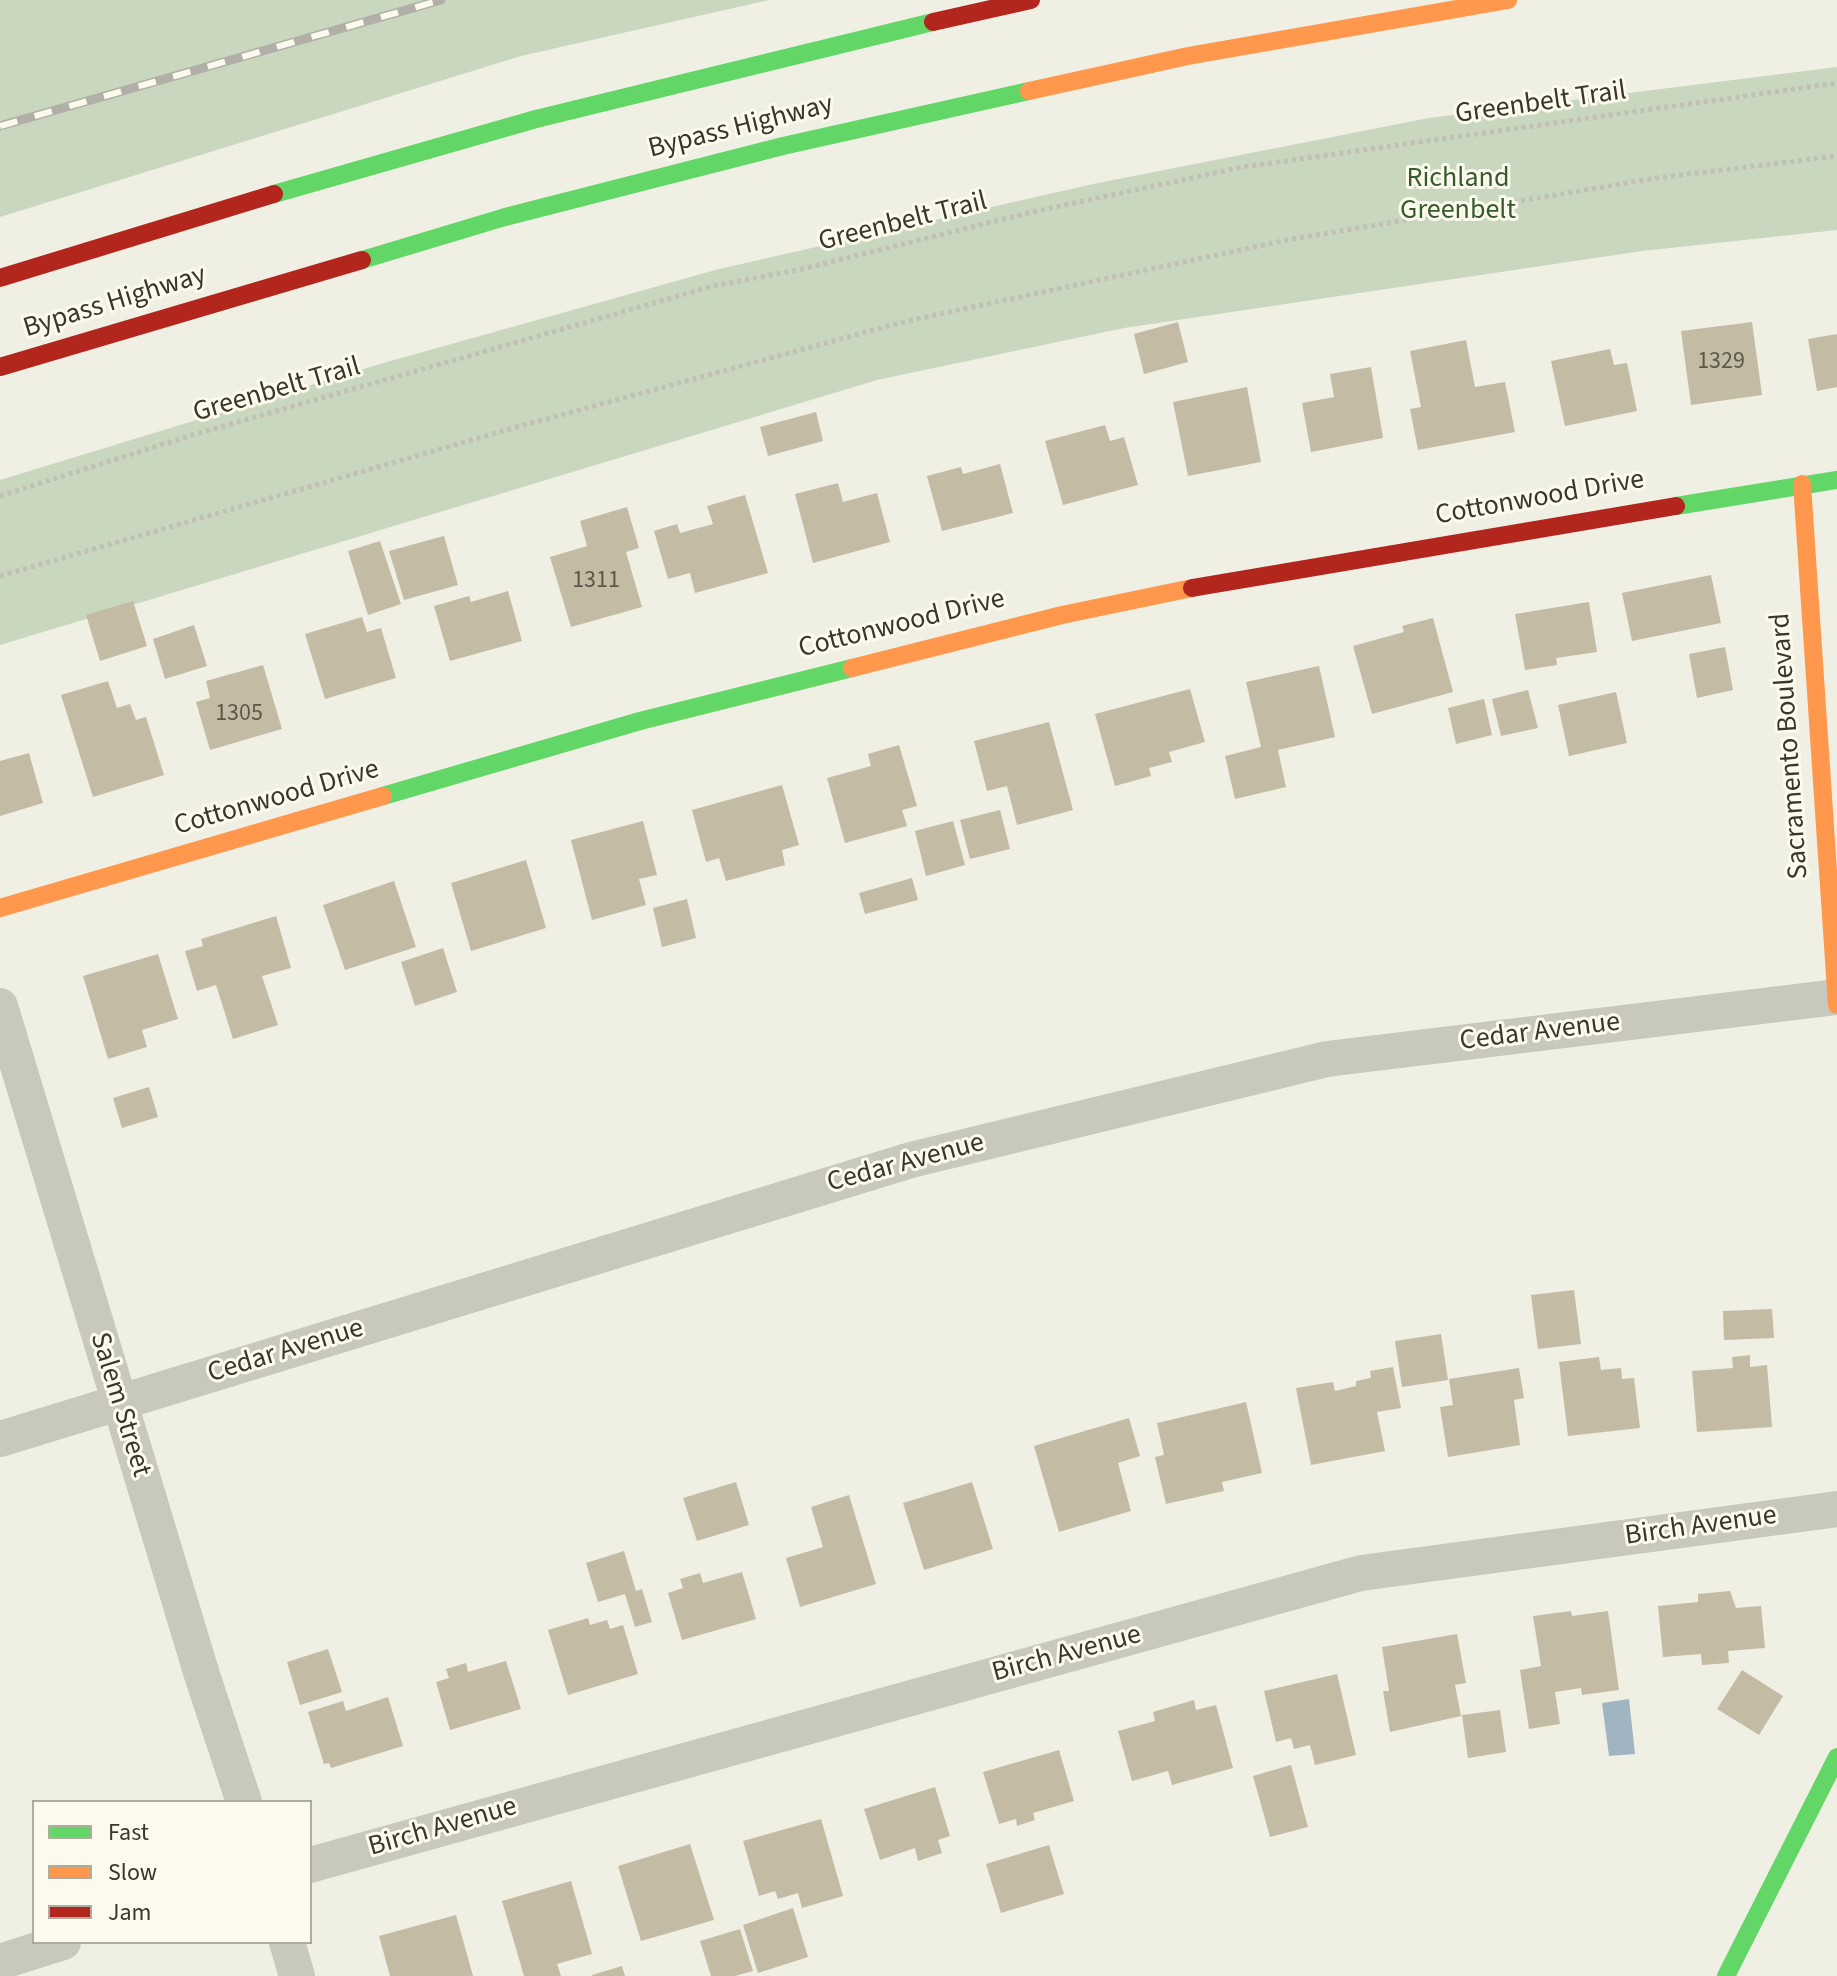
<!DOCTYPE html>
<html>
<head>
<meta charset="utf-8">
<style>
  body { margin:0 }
  #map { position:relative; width:1837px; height:1976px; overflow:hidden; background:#f0efe4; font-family:"Source Sans 3",sans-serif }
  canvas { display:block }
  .legend { position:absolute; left:32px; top:1800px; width:280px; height:144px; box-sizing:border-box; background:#fbfaed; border:2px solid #aeac9f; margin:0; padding:10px 14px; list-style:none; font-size:24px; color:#3b362a }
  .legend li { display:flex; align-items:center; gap:16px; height:40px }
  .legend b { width:40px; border:2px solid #aeac9f }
</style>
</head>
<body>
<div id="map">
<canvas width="1837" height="1976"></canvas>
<ul class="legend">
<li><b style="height:10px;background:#63d668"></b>Fast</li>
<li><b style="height:10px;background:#ff974d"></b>Slow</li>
<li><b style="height:10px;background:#b3261e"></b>Jam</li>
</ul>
</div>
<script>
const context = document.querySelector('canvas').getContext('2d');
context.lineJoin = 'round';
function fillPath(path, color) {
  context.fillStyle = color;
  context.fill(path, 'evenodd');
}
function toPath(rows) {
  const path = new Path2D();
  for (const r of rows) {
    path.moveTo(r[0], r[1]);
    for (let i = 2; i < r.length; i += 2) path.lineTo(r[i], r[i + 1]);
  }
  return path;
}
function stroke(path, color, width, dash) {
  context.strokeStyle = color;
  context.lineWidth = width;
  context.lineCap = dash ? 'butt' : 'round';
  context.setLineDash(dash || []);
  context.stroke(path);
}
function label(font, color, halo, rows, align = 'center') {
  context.font = font + ' "Source Sans 3",sans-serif';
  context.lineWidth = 6;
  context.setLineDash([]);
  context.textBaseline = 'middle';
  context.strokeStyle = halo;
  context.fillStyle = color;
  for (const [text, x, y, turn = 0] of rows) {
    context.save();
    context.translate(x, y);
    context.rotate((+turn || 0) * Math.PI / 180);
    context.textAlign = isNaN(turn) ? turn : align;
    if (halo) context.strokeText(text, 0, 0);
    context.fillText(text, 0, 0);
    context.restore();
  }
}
fillPath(toPath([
  [0,0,769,0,521,56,0,217],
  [1837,67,1837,230,1642,251,1124,328,877,380,0,645,0,480,380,364,719,269,1093,184,1429,118]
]), '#c8d7be');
fillPath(toPath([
  [1629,1699,1635,1754,1609,1756,1602,1703]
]), '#a0b4c2');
fillPath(toPath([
  [1178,322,1188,362,1144,374,1134,334],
  [1752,322,1762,395,1691,405,1681,331],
  [1837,334,1837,387,1817,391,1808,339],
  [1466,340,1475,387,1505,382,1515,432,1418,450,1410,409,1421,407,1410,351],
  [1610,349,1614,365,1627,363,1637,411,1565,426,1551,361],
  [1371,367,1383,438,1311,452,1302,403,1334,397,1330,374],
  [1247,387,1261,462,1188,476,1173,402],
  [816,412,823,441,768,456,760,427],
  [1105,425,1110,441,1124,437,1138,485,1063,505,1045,441],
  [1000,464,1013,513,942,531,927,476,961,467,963,474],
  [838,483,843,502,877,493,890,542,813,563,795,494],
  [745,495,768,573,695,593,690,573,668,579,654,531,677,524,680,533,713,524,707,506],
  [627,507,639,548,626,552,642,607,571,627,550,557,587,546,580,521],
  [444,536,458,585,404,600,389,551],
  [380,541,401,604,368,615,348,551],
  [1711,575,1721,623,1632,641,1622,593],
  [508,591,522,641,450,661,434,606,469,596,471,602],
  [133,601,147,646,100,661,86,615],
  [1589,602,1597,652,1556,658,1557,665,1525,670,1515,614],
  [362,617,367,632,381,628,396,678,325,699,305,634],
  [1433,618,1453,692,1372,714,1353,646,1404,632,1402,626],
  [194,625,207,666,165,679,153,639],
  [1725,647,1733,690,1697,698,1689,654],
  [263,665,282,729,210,750,196,702,210,698,206,681],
  [1319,666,1335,737,1278,750,1286,787,1235,799,1225,756,1261,747,1246,682],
  [108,681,117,708,130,704,136,720,146,717,164,775,93,797,61,695],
  [1190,689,1205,742,1169,752,1172,762,1149,768,1151,776,1115,786,1095,714],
  [1528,690,1538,728,1501,736,1492,699],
  [1616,692,1627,743,1569,756,1558,705],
  [1484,699,1492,735,1456,744,1448,708],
  [1049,722,1073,810,1017,825,1007,786,987,791,974,741],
  [899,745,917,806,902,810,907,826,845,843,827,778,871,766,868,754],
  [29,753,43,803,0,816,0,761],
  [782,785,799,845,782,850,785,865,726,881,719,858,706,862,692,810],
  [1000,810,1010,849,970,859,960,820],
  [643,821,657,875,639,879,646,905,592,920,571,840],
  [953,821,965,865,926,876,915,831],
  [526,860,546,928,471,951,451,883],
  [912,878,918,900,865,914,859,893],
  [394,881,416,947,345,970,323,905],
  [687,899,696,938,662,947,653,908],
  [276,916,291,968,262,976,278,1025,233,1039,216,985,197,991,185,951,203,946,201,939],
  [443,948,457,992,415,1006,401,962],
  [158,954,178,1019,142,1030,147,1047,108,1059,83,976],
  [149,1087,158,1117,122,1128,113,1098],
  [1574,1290,1581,1344,1538,1349,1531,1295],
  [1772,1309,1774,1338,1724,1340,1723,1311],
  [1441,1334,1448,1380,1402,1387,1395,1341],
  [1750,1355,1750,1367,1767,1365,1772,1427,1697,1432,1692,1371,1733,1368,1732,1357],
  [1599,1357,1601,1370,1621,1368,1622,1379,1634,1378,1640,1428,1568,1436,1559,1362],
  [1393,1367,1401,1408,1377,1412,1385,1451,1311,1465,1296,1388,1333,1382,1335,1391,1356,1386,1356,1381,1371,1378,1370,1371],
  [1519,1368,1524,1398,1514,1400,1520,1445,1448,1457,1440,1407,1453,1405,1449,1379],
  [1246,1402,1262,1473,1222,1482,1224,1491,1166,1504,1155,1457,1164,1455,1157,1423],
  [1129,1418,1140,1456,1118,1463,1131,1511,1059,1532,1034,1446],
  [736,1482,749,1525,697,1541,683,1498],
  [972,1482,993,1549,924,1570,903,1503],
  [849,1495,876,1584,800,1607,786,1558,823,1547,811,1507],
  [624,1551,636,1591,642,1589,652,1622,635,1627,625,1594,598,1602,586,1563],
  [742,1572,756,1619,682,1640,668,1593,683,1588,680,1579,700,1573,703,1583],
  [1730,1591,1736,1608,1761,1606,1765,1648,1728,1651,1729,1663,1702,1665,1701,1654,1663,1657,1658,1606,1698,1602,1698,1594],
  [1571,1611,1572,1616,1608,1611,1619,1690,1582,1695,1581,1688,1555,1692,1560,1724,1529,1729,1520,1670,1541,1666,1533,1616],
  [588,1618,590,1625,607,1620,610,1629,623,1625,638,1674,568,1695,548,1630],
  [1457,1634,1466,1683,1455,1685,1461,1716,1390,1732,1383,1691,1389,1691,1382,1647],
  [328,1649,342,1692,300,1705,287,1662],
  [506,1661,521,1709,450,1730,436,1682,449,1678,446,1669,466,1663,468,1672],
  [1742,1670,1783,1696,1759,1735,1717,1709],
  [1337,1674,1356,1755,1315,1765,1310,1745,1294,1749,1291,1738,1276,1742,1264,1691],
  [388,1697,403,1746,331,1768,329,1763,324,1764,308,1712,343,1701,346,1711],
  [1194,1700,1196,1710,1216,1705,1233,1768,1172,1785,1168,1771,1132,1781,1118,1731,1155,1721,1153,1712],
  [1500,1710,1506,1752,1468,1758,1462,1715],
  [1059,1750,1074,1801,1033,1813,1035,1820,1017,1826,1016,1819,999,1824,983,1772],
  [1291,1765,1308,1827,1270,1837,1253,1776],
  [935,1787,950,1836,938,1840,942,1853,918,1861,915,1848,880,1860,864,1809],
  [821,1819,843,1896,802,1908,798,1893,778,1899,775,1891,759,1896,743,1841],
  [690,1844,714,1920,641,1941,618,1866],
  [1049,1845,1064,1894,1001,1913,986,1864],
  [571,1881,592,1954,557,1964,561,1976,524,1976,502,1901],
  [793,1908,808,1957,758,1973,743,1925],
  [456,1915,473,1976,390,1976,379,1936],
  [740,1929,753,1971,735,1976,711,1976,700,1941],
  [622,1966,625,1976,592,1976,592,1975]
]), '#c4bba5');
stroke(toPath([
  [0,496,189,436,713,286,798,270,1032,212,1243,167,1837,83],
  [0,576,513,428,907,321,1287,240,1657,178,1837,156]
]), '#c2c0b5', 5, [4, 4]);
stroke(toPath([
  [0,1006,202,1675,244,1802],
  [0,1439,911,1160,1327,1059,1836,997],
  [310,1865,1361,1573,1837,1509],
  [287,1942,297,1976],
  [0,1962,63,1942]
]), '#c9c8bd', 36);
stroke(toPath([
  [274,194,536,119,933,22],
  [362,260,505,217,783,146,1029,91],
  [1676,506,1837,480],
  [383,796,640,721,852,668],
  [1726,1976,1837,1757]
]), '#63d668', 18);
stroke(toPath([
  [1029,91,1188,56,1508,0],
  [1802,484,1837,1005],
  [852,668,1062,615,1192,588],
  [0,908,383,796]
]), '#ff974d', 18);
stroke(toPath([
  [933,22,1031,0],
  [0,278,274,194],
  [0,367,362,260],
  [1192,588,1676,506]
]), '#b3261e', 18);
const rail = toPath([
  [0,126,441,0]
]);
stroke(rail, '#b1afa7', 9);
stroke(rail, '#fbfaed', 6, [18]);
label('24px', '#5d5749', null, [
  ["1329",1721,363],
  ["1311",596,582],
  ["1305",239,715]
]);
label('28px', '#3b362a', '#fbfaed', [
  ["Greenbelt Trail",1541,104,-8],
  ["Bypass Highway",741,128,-14],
  ["Greenbelt Trail",903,223,-14],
  ["Bypass Highway",115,303,-17],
  ["Greenbelt Trail",277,391,-16],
  ["Cottonwood Drive",1540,499,-10],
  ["Cottonwood Drive",902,625,-14],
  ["Sacramento Boulevard",1791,746,-94],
  ["Cottonwood Drive",277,799,-16],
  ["Cedar Avenue",1540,1033,-7],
  ["Cedar Avenue",906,1164,-15],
  ["Cedar Avenue",286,1352,-17],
  ["Salem Street",119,1405,73],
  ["Birch Avenue",1701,1527,-8],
  ["Birch Avenue",1067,1655,-15],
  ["Birch Avenue",443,1828,-16]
]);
label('28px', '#375a2d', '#fbfaed', [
  ["Richland",1458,180],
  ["Greenbelt",1458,212]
]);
</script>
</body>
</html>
